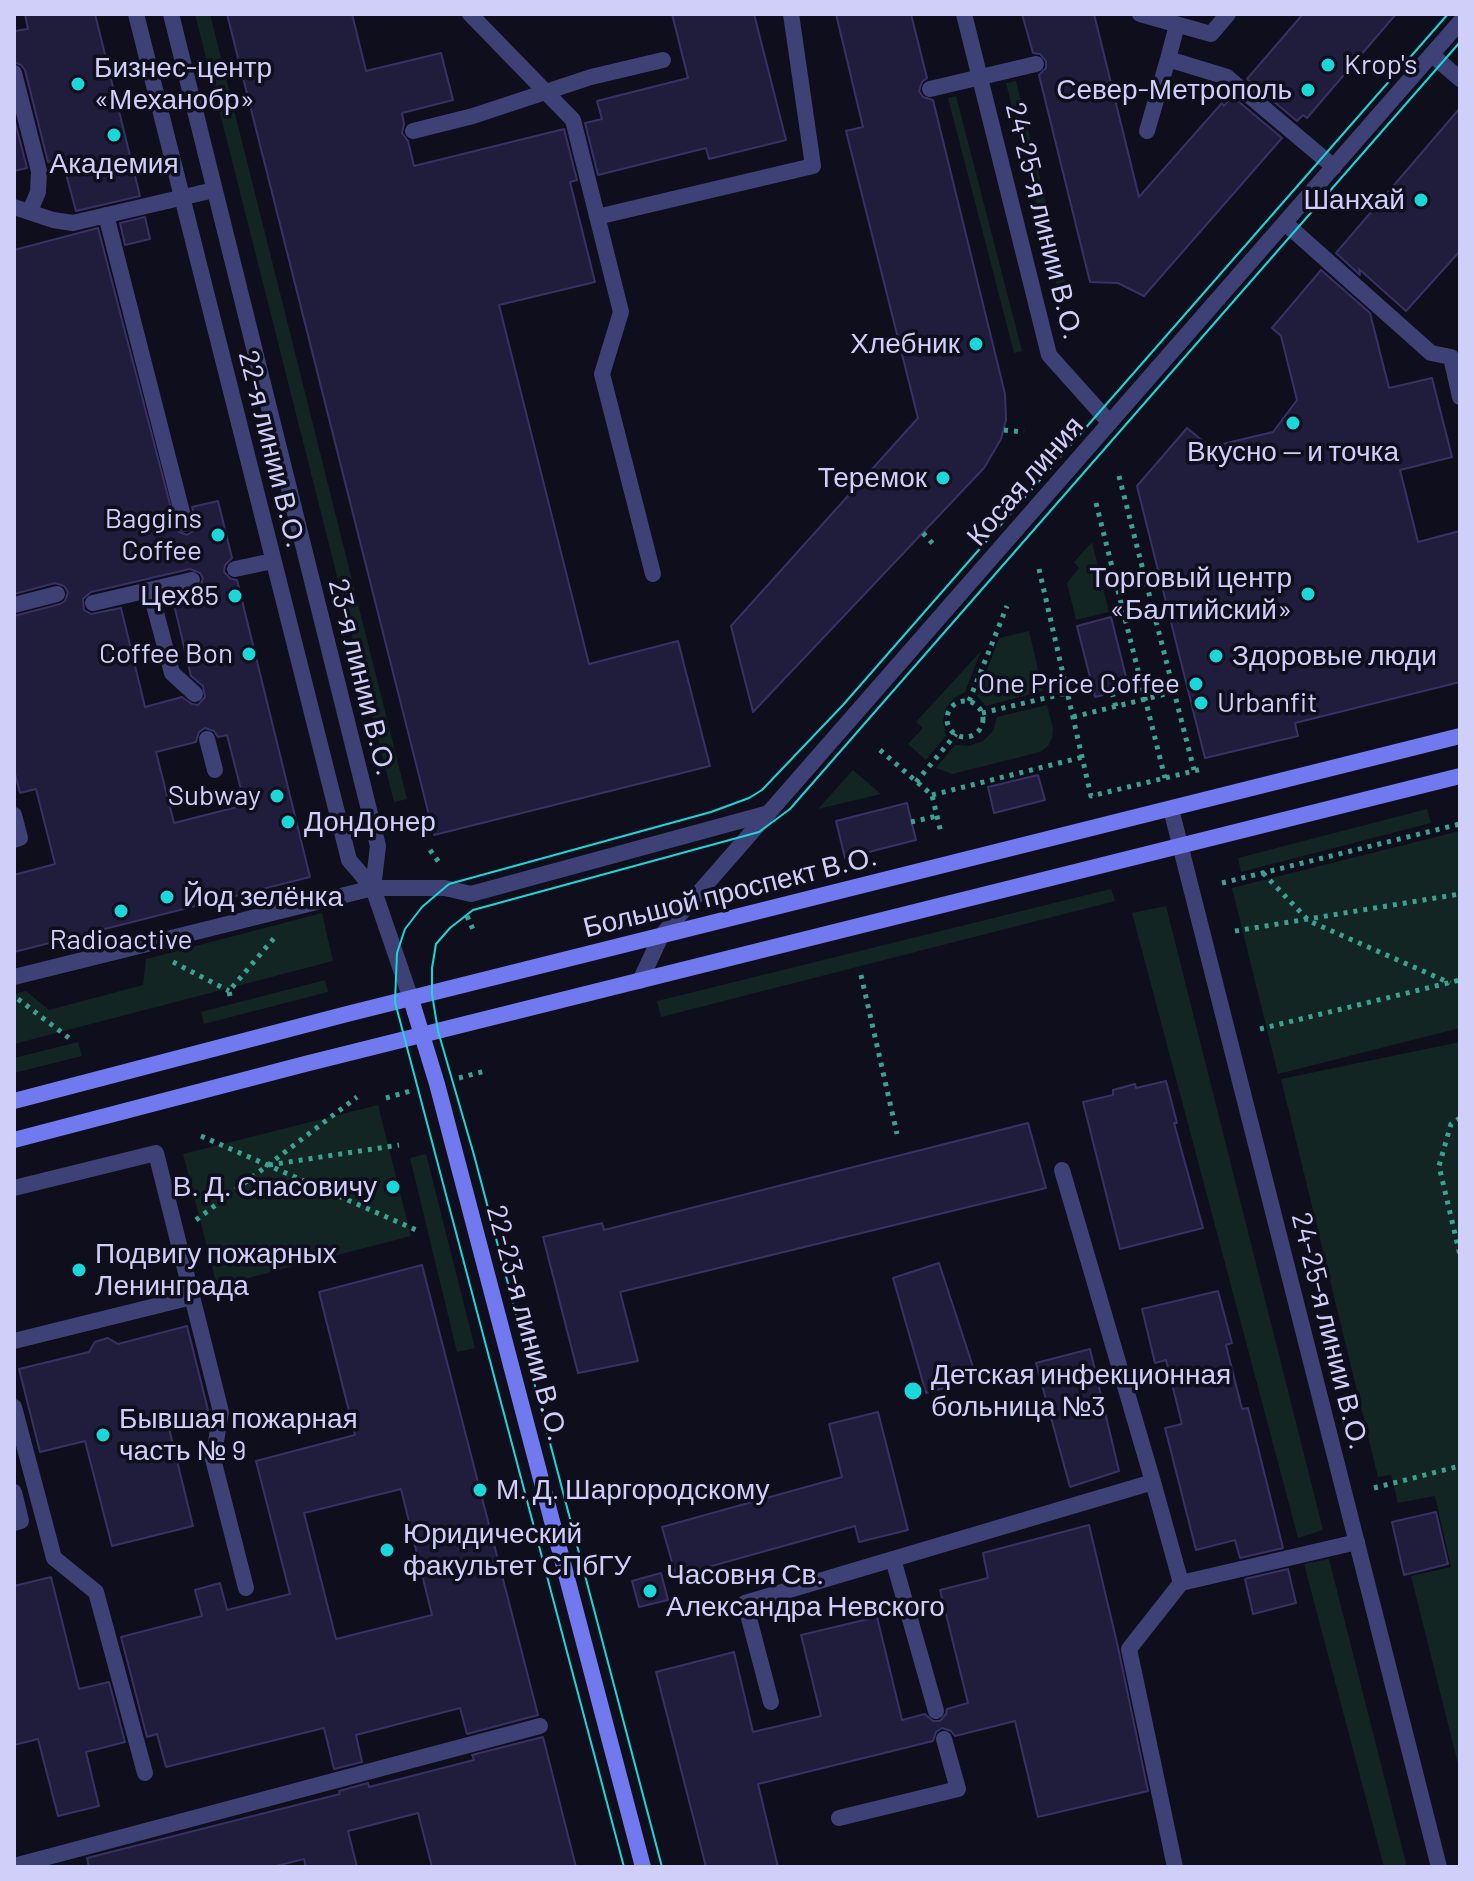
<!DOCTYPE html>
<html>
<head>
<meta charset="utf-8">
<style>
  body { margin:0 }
  #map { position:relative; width:1474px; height:1881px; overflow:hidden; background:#0f0e1c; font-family:Barlow,sans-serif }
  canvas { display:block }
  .frame { position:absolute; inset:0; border:16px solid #d0cff9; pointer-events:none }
</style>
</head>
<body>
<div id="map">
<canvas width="1474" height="1881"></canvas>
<div class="frame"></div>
</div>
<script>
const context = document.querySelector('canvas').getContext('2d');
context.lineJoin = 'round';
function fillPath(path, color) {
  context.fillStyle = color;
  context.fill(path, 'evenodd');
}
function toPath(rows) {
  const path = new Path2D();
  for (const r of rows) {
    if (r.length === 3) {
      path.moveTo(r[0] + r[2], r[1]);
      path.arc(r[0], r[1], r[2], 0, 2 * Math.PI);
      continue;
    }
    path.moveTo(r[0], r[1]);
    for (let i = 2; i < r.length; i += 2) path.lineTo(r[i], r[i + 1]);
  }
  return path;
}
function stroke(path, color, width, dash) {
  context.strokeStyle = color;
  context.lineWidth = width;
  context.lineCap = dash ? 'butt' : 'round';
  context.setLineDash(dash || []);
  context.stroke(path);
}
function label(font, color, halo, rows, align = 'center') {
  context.font = font + ' Barlow,sans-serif';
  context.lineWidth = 7;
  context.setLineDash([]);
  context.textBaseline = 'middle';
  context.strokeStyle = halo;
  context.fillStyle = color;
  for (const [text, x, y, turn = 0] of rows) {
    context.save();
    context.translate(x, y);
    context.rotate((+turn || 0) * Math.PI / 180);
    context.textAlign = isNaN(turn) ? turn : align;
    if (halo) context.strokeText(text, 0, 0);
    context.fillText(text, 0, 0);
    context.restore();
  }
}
fillPath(toPath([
  [195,14,210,14,407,799,394,802],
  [1016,81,1067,288,1058,290,1006,83],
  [956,96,1022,351,1014,353,948,98],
  [1092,542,1109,612,1076,620,1067,583,1079,568,1074,562],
  [1029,631,1043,691,986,706,977,696,999,638],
  [981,651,965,692,954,698,946,708,943,721,946,736,926,760,908,744,923,728,916,722],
  [1047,705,1053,729,1052,738,1048,746,1040,752,952,774,936,768,955,745,969,746,983,741,993,731,997,717],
  [853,770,881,794,818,809],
  [1427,809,1431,823,1241,872,1238,858],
  [1460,831,1460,1028,1278,1074,1232,888],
  [1111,889,1115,901,661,1017,657,1001],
  [1166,906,1323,1530,1298,1538,1132,913],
  [322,913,333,961,14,1044,14,994,26,991,49,1010,143,985,146,959],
  [325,980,328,992,204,1024,201,1012],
  [78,1042,82,1056,14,1073,14,1058],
  [1460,1042,1460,1772,1411,1576,1451,1567,1435,1496,1398,1503,1391,1475,1378,1477,1281,1079],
  [378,1105,411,1236,217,1286,183,1154],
  [426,1154,475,1348,457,1352,410,1158],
  [1329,1559,1407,1867,1384,1867,1304,1564]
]), '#122523');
const building = toPath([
  [25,14,95,14,140,196,76,211,62,159,48,162,25,70,21,65,14,62,14,31,28,29,25,14],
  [227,14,352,14,366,71,441,53,453,100,402,113,404,124,402,133,408,141,414,166,564,129,577,180,570,182,595,282,499,305,589,664,678,641,710,766,434,835,227,14],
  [672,14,754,14,786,140,709,159,706,148,598,175,585,123,602,119,597,101,688,78,672,14],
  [836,14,911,14,927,78,922,82,919,91,923,97,933,100,1005,394,1006,420,1001,439,984,468,753,712,731,626,918,418,846,131,863,127,836,14],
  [1022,14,1094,14,1139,197,1222,103,1224,106,1232,96,1282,138,1144,296,1118,283,1090,282,1039,75,1046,68,1046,61,1040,54,1033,53,1022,14],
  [1303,14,1396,14,1307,118,1303,115,1297,121,1247,79,1303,14],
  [1460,108,1460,251,1406,311,1359,269,1360,275,1336,253,1460,108],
  [14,118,27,168,14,171,14,118],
  [145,217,150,239,125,245,120,223,145,217],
  [98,228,177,531,187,535,193,531,196,522,192,507,218,501,232,558,225,565,224,572,231,579,237,580,310,877,14,952,14,875,55,864,36,789,20,793,14,770,14,616,60,604,65,601,68,592,64,586,55,583,14,594,14,250,98,228],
  [190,569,200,573,203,578,200,587,172,596,191,676,203,686,205,697,198,705,192,704,182,697,145,707,121,608,91,614,84,610,83,599,91,592,190,569],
  [205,728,214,731,218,737,227,735,245,805,174,823,156,752,196,742,199,732,205,728],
  [1321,270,1370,313,1389,388,1432,378,1452,457,1400,470,1418,542,1460,531,1460,682,1295,723,1298,736,1205,758,1137,486,1187,428,1210,447,1273,432,1297,400,1281,336,1272,328,1321,270],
  [1111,617,1129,689,1095,697,1077,626,1111,617],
  [1038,775,1045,800,994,813,988,787,1038,775],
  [907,803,916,840,845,858,836,821,907,803],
  [1166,1081,1177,1123,1174,1123,1203,1228,1120,1249,1083,1102,1113,1095,1113,1090,1135,1084,1136,1088,1166,1081],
  [1028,1123,1046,1188,620,1292,638,1361,578,1373,543,1237,602,1223,604,1230,1028,1123],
  [939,1263,977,1379,926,1393,893,1278,939,1263],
  [422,1265,538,1715,467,1734,460,1708,356,1735,362,1762,334,1769,324,1728,166,1767,157,1734,147,1737,121,1637,202,1616,195,1590,220,1583,227,1610,290,1594,256,1461,355,1435,319,1292,422,1265],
  [401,1489,432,1615,336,1639,304,1513,401,1489],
  [1218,1291,1232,1343,1226,1345,1242,1409,1248,1408,1283,1548,1240,1558,1235,1540,1196,1550,1165,1428,1182,1424,1166,1360,1155,1363,1142,1309,1218,1291],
  [187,1326,208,1410,167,1420,193,1526,112,1546,85,1441,40,1452,19,1369,89,1352,95,1342,101,1340,108,1338,118,1344,187,1326],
  [1090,1349,1119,1471,1070,1487,1036,1363,1090,1349],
  [878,1412,908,1530,859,1542,855,1526,676,1576,662,1527,842,1477,829,1424,878,1412],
  [1436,1512,1448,1564,1404,1575,1392,1522,1436,1512],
  [1089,1525,1118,1647,1148,1791,1038,1817,1015,1721,955,1736,951,1731,942,1728,936,1732,933,1741,758,1784,778,1867,706,1867,656,1672,734,1652,753,1732,821,1716,801,1635,877,1617,902,1720,925,1714,933,1721,940,1721,946,1714,947,1709,968,1703,940,1590,988,1578,983,1553,1089,1525],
  [1288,1569,1296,1603,1253,1614,1245,1579,1288,1569],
  [661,1573,668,1600,639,1607,632,1581,661,1573],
  [51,1577,79,1689,109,1682,125,1742,86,1752,99,1806,58,1816,38,1739,14,1745,14,1586,51,1577],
  [543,1737,576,1867,432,1867,418,1813,348,1831,357,1867,306,1867,304,1859,272,1867,89,1867,87,1858,340,1794,339,1791,368,1783,369,1787,474,1760,472,1755,543,1737]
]);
fillPath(building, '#201c3b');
stroke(building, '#373164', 2);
stroke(toPath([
  [1004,430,1024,432],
  [1119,476,1194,770],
  [1096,503,1165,778],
  [923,533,934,545],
  [1039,569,1091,796,1202,769],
  [1112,693,1116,707],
  [969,701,1007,606],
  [965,719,18],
  [982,713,1067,693],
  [1073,717,1174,692],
  [880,750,932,795,941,833],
  [916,782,956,734],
  [932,795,1083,757],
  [911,822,937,816],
  [430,850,441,865],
  [1263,873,1309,921,1450,983],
  [1222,883,1460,824],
  [467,916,475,934],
  [1235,931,1460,894],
  [173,962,229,991],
  [861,975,897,1134],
  [230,996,229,991,275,937],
  [18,999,69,1038],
  [1260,1029,1460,980],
  [459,1078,485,1071],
  [386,1098,414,1090],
  [1460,1118,1451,1124,1439,1166,1460,1255],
  [201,1136,421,1232],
  [269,1165,399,1145],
  [196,1220,357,1097],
  [1374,1488,1460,1466]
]), '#3ba192', 5, [4, 6]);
stroke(toPath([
  [470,14,573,120,621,312,602,374,653,574],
  [1140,14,1211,34,1228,14],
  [1177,25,1168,59,1227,77,1334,167],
  [1432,55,1460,79],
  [14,73,39,171,38,192,30,211],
  [930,89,1036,64],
  [413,131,473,116,591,77,663,60],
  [1147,131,1168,59],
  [14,207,53,220,73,223,214,190],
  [106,215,185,524],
  [597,217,813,166,791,14],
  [1285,223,1431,353,1451,357,1460,397],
  [235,569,273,561],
  [150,590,172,673,195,694],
  [93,603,192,580],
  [14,605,57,594],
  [207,739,215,770],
  [14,815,20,838,14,840],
  [373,888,445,888,471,894,769,813],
  [1062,1170,1153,1482],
  [14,1188,156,1153,221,1412,213,1459,246,1588],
  [14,1341,192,1297],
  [14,1407,54,1558,96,1592,145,1773],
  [14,1492,21,1521,14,1523],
  [893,1559,936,1711],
  [771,1702,745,1603,1153,1482,1181,1583,1357,1542],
  [839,1818,958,1789,944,1739],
  [14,1866,540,1726],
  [1175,1867,1129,1649,1181,1583]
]), '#3e4176', 16);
stroke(toPath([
  [964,14,1049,355,1109,422],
  [1171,809,1439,1867],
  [14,977,373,888],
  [640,981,661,936,1460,22]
]), '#3e4176', 16);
stroke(toPath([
  [136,14,349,860,373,888,411,999],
  [171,14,378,846,373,888]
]), '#3e4176', 16);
stroke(toPath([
  [411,999,437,1084,643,1867],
  [14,1101,347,1014,1460,736],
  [14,1140,305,1064,1460,776]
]), '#7179ee', 16);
stroke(toPath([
  [624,1867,395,1002,397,953,405,929,422,907,449,884,711,812,749,798,762,790,843,705,1448,14],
  [662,1867,474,1155,438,1031,432,994,432,968,436,944,450,928,473,910,759,832,790,809,1460,42]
]), '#1bd7d9', 2);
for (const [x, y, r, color] of [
  [1328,65,8,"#1bd7d9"],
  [78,84,8,"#1bd7d9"],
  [1308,90,8,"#1bd7d9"],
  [114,135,8,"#1bd7d9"],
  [1421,200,8,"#1bd7d9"],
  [976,344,8,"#1bd7d9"],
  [1293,423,8,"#1bd7d9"],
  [943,478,8,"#1bd7d9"],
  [218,535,8,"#1bd7d9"],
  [1308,594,8,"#1bd7d9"],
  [235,596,8,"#1bd7d9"],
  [249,654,8,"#1bd7d9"],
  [1216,656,8,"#1bd7d9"],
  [1196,684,8,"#1bd7d9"],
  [1201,703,8,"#1bd7d9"],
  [277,796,8,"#1bd7d9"],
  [288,822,8,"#1bd7d9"],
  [167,897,8,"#1bd7d9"],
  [121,911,8,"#1bd7d9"],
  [393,1187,8,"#1bd7d9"],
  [79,1270,8,"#1bd7d9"],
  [913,1391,10,"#1bd7d9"],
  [103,1435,8,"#1bd7d9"],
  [480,1490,8,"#1bd7d9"],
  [387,1550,8,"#1bd7d9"],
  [650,1591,8,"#1bd7d9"]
]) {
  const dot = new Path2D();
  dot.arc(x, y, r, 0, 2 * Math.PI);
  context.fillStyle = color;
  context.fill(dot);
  stroke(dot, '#0f0e1c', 3);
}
label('28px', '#d0cff9', '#0f0e1c', [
  ["Krop's",1344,65],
  ["Бизнес-центр",94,68],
  ["«Механобр»",94,100],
  ["Север-Метрополь",1292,90,"right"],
  ["Академия",114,164,"center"],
  ["Шанхай",1405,200,"right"],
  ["Хлебник",960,344,"right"],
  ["Вкусно — и точка",1293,452,"center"],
  ["Теремок",927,478,"right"],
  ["Baggins",202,519,"right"],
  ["Coffee",202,551,"right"],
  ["Торговый центр",1292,578,"right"],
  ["«Балтийский»",1292,610,"right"],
  ["Цех85",219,596,"right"],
  ["Coffee Bon",233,654,"right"],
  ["Здоровые люди",1232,656],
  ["One Price Coffee",1180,684,"right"],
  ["Urbanfit",1217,703],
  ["Subway",261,796,"right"],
  ["ДонДонер",304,822],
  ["Йод зелёнка",183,897],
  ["Radioactive",121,940,"center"],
  ["В. Д. Спасовичу",377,1187,"right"],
  ["Подвигу пожарных",95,1254],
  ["Ленинграда",95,1286],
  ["Детская инфекционная",931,1375],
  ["больница №3",931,1407],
  ["Бывшая пожарная",119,1419],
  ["часть № 9",119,1451],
  ["М. Д. Шаргородскому",496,1490],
  ["Юридический",403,1534],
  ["факультет СПбГУ",403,1566],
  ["Часовня Св.",666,1575],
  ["Александра Невского",666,1607]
], 'left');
label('28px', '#d0cff9', '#0f0e1c', [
  ["24-25-я линии В.О.",1044,221,76],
  ["22-я линии В.О.",272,449,76],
  ["Косая линия",1025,481,-49],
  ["23-я линии В.О.",362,677,76],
  ["Большой проспект В.О.",730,892,-14],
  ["22-23-я линии В.О.",527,1323,75],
  ["24-25-я линии В.О.",1330,1331,76]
]);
</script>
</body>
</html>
